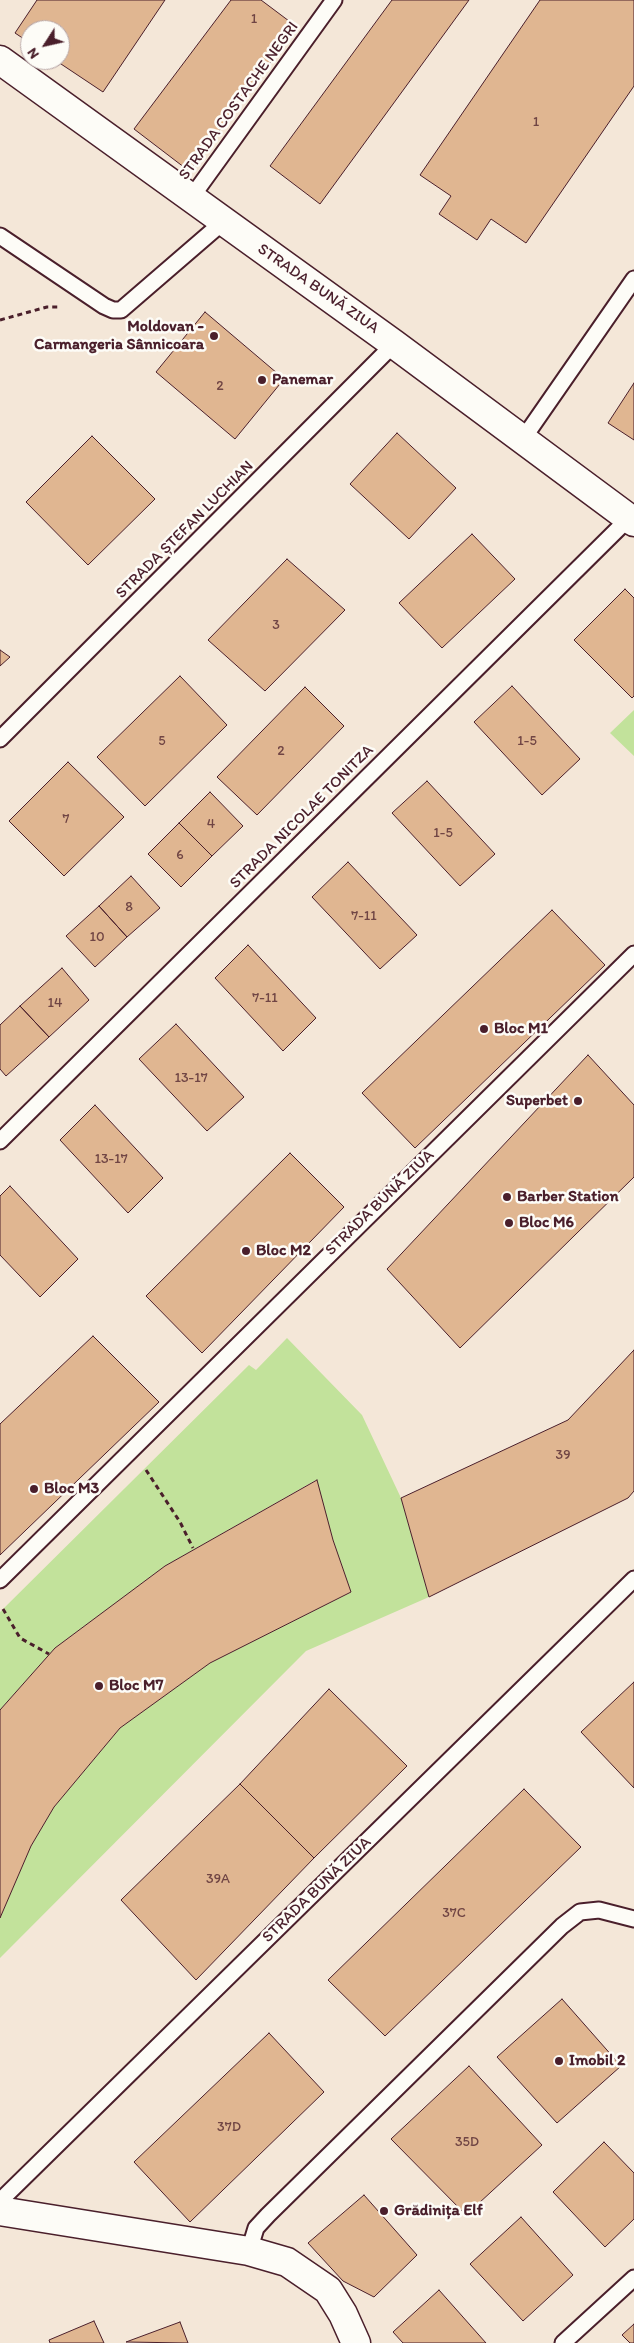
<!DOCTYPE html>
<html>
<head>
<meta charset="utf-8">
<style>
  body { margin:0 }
  #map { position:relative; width:634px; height:2343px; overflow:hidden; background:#f4e7d8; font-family:Itim,sans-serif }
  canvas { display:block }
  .north { position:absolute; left:20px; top:20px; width:50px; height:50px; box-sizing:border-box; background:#fdfcf7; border:1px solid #b5a4a5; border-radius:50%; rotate:235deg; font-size:14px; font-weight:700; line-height:20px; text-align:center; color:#4a1f2b }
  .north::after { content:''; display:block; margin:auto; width:18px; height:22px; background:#4a1f2b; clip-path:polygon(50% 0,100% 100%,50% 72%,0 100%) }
</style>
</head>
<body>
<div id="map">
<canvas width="634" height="2343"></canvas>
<div class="north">N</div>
</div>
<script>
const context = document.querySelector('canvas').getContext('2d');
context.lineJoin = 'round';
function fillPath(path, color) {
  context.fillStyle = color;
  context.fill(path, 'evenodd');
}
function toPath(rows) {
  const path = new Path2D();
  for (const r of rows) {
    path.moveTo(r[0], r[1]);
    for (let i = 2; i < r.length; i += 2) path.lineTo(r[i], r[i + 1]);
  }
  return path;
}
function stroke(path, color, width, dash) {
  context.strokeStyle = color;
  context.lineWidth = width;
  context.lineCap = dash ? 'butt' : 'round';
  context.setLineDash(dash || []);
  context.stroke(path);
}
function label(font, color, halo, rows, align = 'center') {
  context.font = font + ' Itim,sans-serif';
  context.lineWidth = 5;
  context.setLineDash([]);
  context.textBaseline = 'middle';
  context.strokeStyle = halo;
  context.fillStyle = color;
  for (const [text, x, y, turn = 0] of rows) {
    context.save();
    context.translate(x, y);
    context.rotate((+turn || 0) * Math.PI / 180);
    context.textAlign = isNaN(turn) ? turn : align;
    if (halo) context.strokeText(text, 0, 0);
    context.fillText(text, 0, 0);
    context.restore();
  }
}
fillPath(toPath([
  [634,710,634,756,610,733],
  [287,1338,362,1415,401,1498,429,1597,306,1651,0,1958,0,1918,31,1846,54,1807,120,1728,210,1663,351,1592,333,1540,316,1480,165,1566,55,1648,0,1710,0,1612,249,1365,256,1370]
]), '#c2e29b');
const building = toPath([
  [37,0,165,0,103,92,55,60,60,60,60,30,30,30,30,43,15,33,37,0],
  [231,0,261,0,297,27,189,171,134,129,231,0],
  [392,0,469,0,320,204,270,166,392,0],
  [540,0,634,0,634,86,526,243,491,219,477,240,439,214,451,196,420,175,540,0],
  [205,312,284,379,235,439,156,372,205,312],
  [634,383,634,440,608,423,634,383],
  [397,433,456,488,409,539,350,484,397,433],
  [92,436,155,499,88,565,26,502,92,436],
  [472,534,515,579,442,648,399,603,472,534],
  [287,559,345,610,265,691,208,640,287,559],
  [625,589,634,598,634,696,632,698,574,640,625,589],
  [0,650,10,657,0,666,0,650],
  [180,676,227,725,145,806,97,757,180,676],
  [512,686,580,759,542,795,474,722,512,686],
  [305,687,344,726,257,815,217,777,305,687],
  [68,762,124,817,64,876,9,821,68,762],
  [427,781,495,854,460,886,392,813,427,781],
  [210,792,243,826,212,856,179,823,210,792],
  [179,823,212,856,181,887,148,854,179,823],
  [348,862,417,935,380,969,312,897,348,862],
  [131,876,160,908,127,937,99,906,131,876],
  [99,906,127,937,95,967,66,936,99,906],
  [552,910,605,965,415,1148,362,1093,552,910],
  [248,945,316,1018,283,1051,215,978,248,945],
  [62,968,89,1000,49,1037,20,1006,62,968],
  [20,1006,49,1037,6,1076,0,1069,0,1025,20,1006],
  [176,1024,244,1097,207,1131,139,1059,176,1024],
  [588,1055,634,1105,634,1177,460,1348,387,1269,588,1055],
  [95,1105,163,1178,128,1213,60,1140,95,1105],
  [290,1153,344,1207,202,1353,146,1296,290,1153],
  [10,1186,78,1259,40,1297,0,1255,0,1196,10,1186],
  [93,1336,159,1402,0,1555,0,1424,93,1336],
  [634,1350,634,1491,628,1498,429,1597,401,1498,568,1420,634,1350],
  [317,1480,333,1540,351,1592,210,1663,120,1728,54,1807,31,1846,0,1918,0,1710,55,1648,165,1566,317,1480],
  [634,1682,634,1788,581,1732,634,1682],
  [329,1689,407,1766,314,1858,240,1784,329,1689],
  [240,1784,314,1858,196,1980,121,1900,240,1784],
  [524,1789,581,1847,385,2036,328,1980,524,1789],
  [562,1999,621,2066,557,2123,497,2057,562,1999],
  [269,2033,324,2092,190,2222,134,2162,269,2033],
  [469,2066,542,2145,466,2215,391,2139,469,2066],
  [604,2142,634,2173,634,2219,605,2247,553,2192,604,2142],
  [364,2195,417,2255,374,2297,343,2281,308,2243,364,2195],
  [521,2217,573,2275,523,2321,470,2264,521,2217],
  [439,2290,486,2343,403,2343,393,2332,439,2290],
  [94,2321,104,2343,50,2343,49,2340,94,2321],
  [180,2322,188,2343,126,2342,180,2322],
  [634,2324,634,2343,630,2343,622,2335,634,2324]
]);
fillPath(building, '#e0b691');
stroke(building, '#4a1f2b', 1);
const lane = toPath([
  [191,198,334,0],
  [0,236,104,306,113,310,121,310,223,222],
  [523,439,634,279],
  [0,739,394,344],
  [0,1141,629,518],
  [0,1580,634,954],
  [0,2201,634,1579],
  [249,2251,256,2228,268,2215,562,1926,580,1912,599,1910,634,1919],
  [563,2343,634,2278]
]);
const street = toPath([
  [0,2211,249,2251,287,2262,328,2290,343,2314,356,2343]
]);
const secondary = toPath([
  [0,60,394,344,634,522]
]);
stroke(lane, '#4a1f2b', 19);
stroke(street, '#4a1f2b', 31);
stroke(secondary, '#4a1f2b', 31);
stroke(toPath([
  [0,320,47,307,58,307],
  [146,1470,180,1522,193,1548],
  [3,1609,20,1638,49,1654]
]), '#4a1f2b', 3, [5, 4]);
stroke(lane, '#fdfcf7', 15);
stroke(street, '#fdfcf7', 28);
stroke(secondary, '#fdfcf7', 28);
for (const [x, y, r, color] of [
  [214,336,5,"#4a1f2b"],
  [262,380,5,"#4a1f2b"],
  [484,1029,5,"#4a1f2b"],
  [578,1101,5,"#4a1f2b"],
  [507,1197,5,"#4a1f2b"],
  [509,1223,5,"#4a1f2b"],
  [246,1251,5,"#4a1f2b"],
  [34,1489,5,"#4a1f2b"],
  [99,1686,5,"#4a1f2b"],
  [559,2061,5,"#4a1f2b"],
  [384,2211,5,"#4a1f2b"]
]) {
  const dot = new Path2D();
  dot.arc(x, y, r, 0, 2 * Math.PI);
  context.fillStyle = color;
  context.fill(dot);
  stroke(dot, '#fdfcf7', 2);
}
label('14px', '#704544', null, [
  ["1",254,19],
  ["1",536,122],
  ["2",220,386],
  ["3",276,625],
  ["5",162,741],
  ["1-5",527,741],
  ["2",281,751],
  ["7",66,819],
  ["4",211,824],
  ["1-5",443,833],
  ["6",180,855],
  ["8",129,907],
  ["7-11",364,916],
  ["10",97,937],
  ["7-11",265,998],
  ["14",55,1003],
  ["13-17",191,1078],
  ["13-17",111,1159],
  ["39",563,1455],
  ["39A",218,1879],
  ["37C",454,1913],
  ["37D",229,2127],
  ["35D",467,2142]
]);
label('16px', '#4a1f2b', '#fdfcf7', [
  ["STRADA COSTACHE NEGRI",239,101,-54],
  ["STRADA BUNĂ ZIUA",318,289,35],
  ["STRADA ȘTEFAN LUCHIAN",185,530,-45],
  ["STRADA NICOLAE TONITZA",302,817,-45],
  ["STRADA BUNĂ ZIUA",380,1203,-44],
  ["STRADA BUNĂ ZIUA",317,1890,-44]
]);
label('bold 16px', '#4a1f2b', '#fdfcf7', [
  ["Moldovan -",204,327,"right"],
  ["Carmangeria Sânnicoara",204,345,"right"],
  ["Panemar",272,380],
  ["Bloc M1",494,1029],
  ["Superbet",568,1101,"right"],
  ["Barber Station",517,1197],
  ["Bloc M6",519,1223],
  ["Bloc M2",256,1251],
  ["Bloc M3",44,1489],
  ["Bloc M7",109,1686],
  ["Imobil 2",569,2061],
  ["Grădinița Elf",394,2211]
], 'left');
</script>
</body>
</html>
